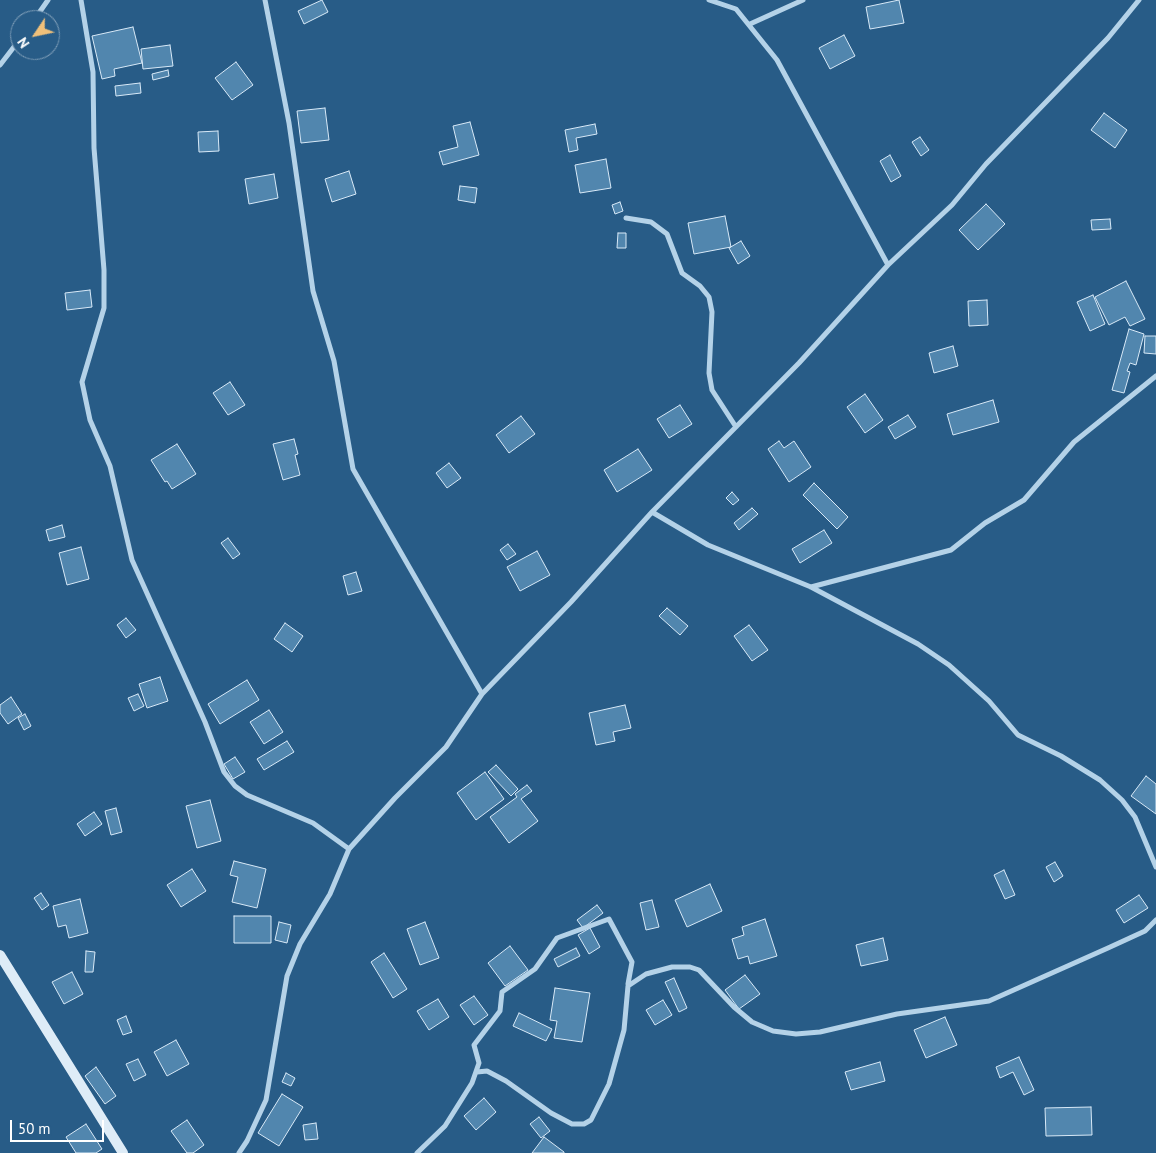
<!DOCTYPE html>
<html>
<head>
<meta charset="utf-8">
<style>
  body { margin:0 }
  #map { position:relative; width:1156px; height:1153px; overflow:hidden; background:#285c87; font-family:"PT Sans",sans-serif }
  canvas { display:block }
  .north { position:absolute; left:10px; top:10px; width:50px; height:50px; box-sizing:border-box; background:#285c87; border:1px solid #7e9db7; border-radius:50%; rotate:236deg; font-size:14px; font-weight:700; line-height:20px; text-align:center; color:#fff }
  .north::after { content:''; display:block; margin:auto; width:18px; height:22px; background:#f0c07a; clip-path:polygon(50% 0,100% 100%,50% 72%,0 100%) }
  .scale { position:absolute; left:10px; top:1120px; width:94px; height:22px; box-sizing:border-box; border:2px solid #fff; border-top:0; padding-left:6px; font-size:15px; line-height:18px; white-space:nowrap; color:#fff; -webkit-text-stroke:4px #285c87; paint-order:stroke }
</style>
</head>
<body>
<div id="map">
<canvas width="1156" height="1153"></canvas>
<div class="north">N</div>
<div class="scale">50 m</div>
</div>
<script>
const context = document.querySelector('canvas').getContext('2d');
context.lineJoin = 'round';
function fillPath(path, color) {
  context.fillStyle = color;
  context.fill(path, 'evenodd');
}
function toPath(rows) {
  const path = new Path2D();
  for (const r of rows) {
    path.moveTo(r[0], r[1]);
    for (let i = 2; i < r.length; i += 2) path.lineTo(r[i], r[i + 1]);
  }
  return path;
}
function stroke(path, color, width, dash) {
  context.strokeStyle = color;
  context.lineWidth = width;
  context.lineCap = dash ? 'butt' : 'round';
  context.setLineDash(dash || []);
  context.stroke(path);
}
const building = toPath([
  [322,0,328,12,304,24,298,11,322,0],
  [899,0,904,23,870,29,866,7,899,0],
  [133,27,142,63,114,69,115,76,102,79,92,36,133,27],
  [844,35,855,56,830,69,819,48,844,35],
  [170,45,173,66,143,69,141,49,170,45],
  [236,62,253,85,232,100,215,78,236,62],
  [168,70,169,76,153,80,152,74,168,70],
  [140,83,141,93,116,96,115,86,140,83],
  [325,108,329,140,301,143,297,111,325,108],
  [1104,113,1127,130,1115,148,1091,130,1104,113],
  [470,122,479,155,443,165,439,152,458,147,453,126,470,122],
  [595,124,597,134,576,138,578,150,569,152,565,130,595,124],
  [218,131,219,151,199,152,198,132,218,131],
  [920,137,929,150,921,156,912,142,920,137],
  [890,155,901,176,891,182,880,161,890,155],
  [606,159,611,188,580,193,575,165,606,159],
  [349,171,356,194,332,202,325,179,349,171],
  [274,174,278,198,249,204,245,179,274,174],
  [460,186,477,188,475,203,458,200,460,186],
  [620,202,623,211,615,214,612,205,620,202],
  [986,204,1005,224,978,250,959,230,986,204],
  [725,216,731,247,694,254,688,223,725,216],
  [1110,219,1111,229,1092,230,1091,220,1110,219],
  [618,233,626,233,626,248,617,248,618,233],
  [741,241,750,256,738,264,729,248,741,241],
  [1126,281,1145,319,1130,326,1125,317,1109,325,1095,297,1126,281],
  [90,290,92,307,67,310,65,293,90,290],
  [1093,295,1105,324,1090,331,1077,302,1093,295],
  [987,300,988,325,969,326,968,301,987,300],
  [1129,329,1144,334,1136,365,1130,363,1127,371,1130,372,1124,393,1112,390,1129,329],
  [1145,336,1156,336,1156,354,1144,353,1145,336],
  [953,346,958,366,934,373,929,353,953,346],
  [230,382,245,405,228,415,213,393,230,382],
  [865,394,883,420,865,433,847,407,865,394],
  [993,400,999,422,953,435,947,414,993,400],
  [680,405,692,424,669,438,657,419,680,405],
  [908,415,916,427,895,439,888,427,908,415],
  [521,416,535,434,509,453,496,435,521,416],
  [294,439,298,454,295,455,300,475,283,480,273,444,294,439],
  [779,441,784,448,794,441,811,467,789,482,768,449,779,441],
  [177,444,196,474,172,489,167,481,165,482,151,460,177,444],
  [638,449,652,470,617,492,604,470,638,449],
  [449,463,461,478,447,488,436,473,449,463],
  [814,483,848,517,837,529,803,495,814,483],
  [732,492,739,500,733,505,726,498,732,492],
  [752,508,758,514,739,530,734,523,752,508],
  [62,525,65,537,49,541,46,530,62,525],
  [824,530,832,543,800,563,792,549,824,530],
  [228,538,240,554,233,559,221,543,228,538],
  [508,544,516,554,507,560,500,550,508,544],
  [81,547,89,579,67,585,59,553,81,547],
  [537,551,550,575,520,591,507,567,537,551],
  [356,572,362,591,348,595,343,576,356,572],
  [667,608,688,626,680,635,659,616,667,608],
  [126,618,136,630,126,638,117,625,126,618],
  [285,623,303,636,292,652,274,639,285,623],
  [749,625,768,650,752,661,734,636,749,625],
  [160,677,168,701,147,708,139,684,160,677],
  [247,680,259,700,220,724,208,704,247,680],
  [138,694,144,706,134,711,128,698,138,694],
  [11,697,22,714,8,724,0,713,0,705,11,697],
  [625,705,631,728,613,732,615,741,596,745,589,713,625,705],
  [269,710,283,732,264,744,250,722,269,710],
  [25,714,31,726,24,730,18,718,25,714],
  [287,741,294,752,264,770,257,759,287,741],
  [235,757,245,772,233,779,224,764,235,757],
  [496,765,518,789,511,796,488,772,496,765],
  [485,772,504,799,476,820,457,793,485,772],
  [1146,776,1156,784,1156,814,1131,796,1146,776],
  [527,785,532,791,521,799,538,821,509,843,490,817,517,797,515,794,527,785],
  [210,800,221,841,197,848,186,806,210,800],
  [116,808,122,832,111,835,105,811,116,808],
  [94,812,102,824,85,836,77,824,94,812],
  [234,861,266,869,257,908,232,902,238,877,230,875,234,861],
  [1055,862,1063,876,1054,882,1046,867,1055,862],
  [192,869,206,891,181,907,167,885,192,869],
  [1004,870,1015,895,1005,899,994,875,1004,870],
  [710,884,722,911,687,927,675,900,710,884],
  [41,893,49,905,42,910,34,898,41,893],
  [1139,895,1148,908,1124,923,1116,910,1139,895],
  [80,899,88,933,69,938,66,925,58,927,53,906,80,899],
  [652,900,659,927,646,930,640,903,652,900],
  [597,905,603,913,583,928,577,920,597,905],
  [234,916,271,916,271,943,234,943,234,916],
  [765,919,777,956,750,964,748,956,738,959,732,939,744,935,742,927,765,919],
  [279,922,291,925,287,943,275,940,279,922],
  [425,922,439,958,420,965,407,929,425,922],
  [590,928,600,947,589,954,578,935,590,928],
  [883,938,888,960,861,966,856,945,883,938],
  [510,946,528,970,505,986,488,963,510,946],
  [576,948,580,956,558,967,554,959,576,948],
  [86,951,95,952,93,972,85,972,86,951],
  [384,953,407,989,393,998,371,962,384,953],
  [72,972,83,994,64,1004,52,982,72,972],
  [745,975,760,994,739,1009,725,990,745,975],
  [674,978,687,1008,679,1012,665,982,674,978],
  [555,988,590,993,582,1042,554,1038,557,1021,550,1020,555,988],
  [474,996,488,1015,474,1025,460,1005,474,996],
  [438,999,449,1017,429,1030,417,1011,438,999],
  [663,1000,672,1015,655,1025,646,1010,663,1000],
  [519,1013,552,1029,546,1041,513,1026,519,1013],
  [126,1016,132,1032,123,1035,117,1020,126,1016],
  [945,1017,957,1045,926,1058,914,1030,945,1017],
  [176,1040,189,1064,167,1076,154,1052,176,1040],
  [1019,1057,1034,1090,1024,1095,1013,1072,1000,1078,996,1067,1019,1057],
  [138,1059,146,1075,134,1081,126,1064,138,1059],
  [880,1062,885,1081,851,1090,845,1072,880,1062],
  [96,1067,116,1096,105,1104,85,1076,96,1067],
  [286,1073,295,1078,291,1086,282,1082,286,1073],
  [282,1094,303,1107,279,1146,258,1133,282,1094],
  [484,1098,496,1112,476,1130,464,1116,484,1098],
  [1091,1107,1092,1135,1046,1136,1045,1108,1091,1107],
  [539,1117,550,1131,541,1138,530,1124,539,1117],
  [187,1120,204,1145,193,1153,187,1153,171,1131,187,1120],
  [316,1123,318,1139,305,1140,303,1125,316,1123],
  [86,1124,102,1149,96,1153,76,1153,66,1137,86,1124],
  [544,1137,564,1152,564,1153,532,1153,544,1137]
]);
fillPath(building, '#5186ae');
stroke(building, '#d8e9f7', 1);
stroke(toPath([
  [81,0,93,72,94,148,104,270,104,308,82,382,90,420,110,466,132,560,205,722,224,772,235,786,247,795,313,823,349,849],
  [265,0,289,123,313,291,334,361,353,469,482,694],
  [709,0,736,9,777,60,888,265],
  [34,20,48,0],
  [750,24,803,0],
  [0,65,20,39],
  [626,218,651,222,667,234,682,273,700,286,709,297,712,312,709,373,712,390,736,427],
  [652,512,708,545,811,587,918,644,949,665,989,701,1018,735,1061,756,1100,780,1122,800,1135,817,1156,867],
  [811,587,951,550,985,523,1024,500,1074,442,1156,376],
  [477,1072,487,1071,506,1081,551,1113,572,1124,584,1124,591,1120,609,1084,624,1030,628,986,646,974,672,967,690,967,699,970,734,1007,752,1022,773,1031,796,1034,820,1032,897,1014,989,1001,1108,948,1145,931,1156,920],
  [239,1153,247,1141,266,1100,287,976,300,944,330,894,349,849,395,798,446,747,482,694,571,602,652,512,799,363,888,265,952,205,986,164,1108,38,1139,0],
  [417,1153,445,1126,472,1083,479,1063,474,1045,500,1011,502,992,535,969,557,938,609,919,632,962,628,984]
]), '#b4d2e8', 5);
stroke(toPath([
  [0,955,123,1153]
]), '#deecf7', 10);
</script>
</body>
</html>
